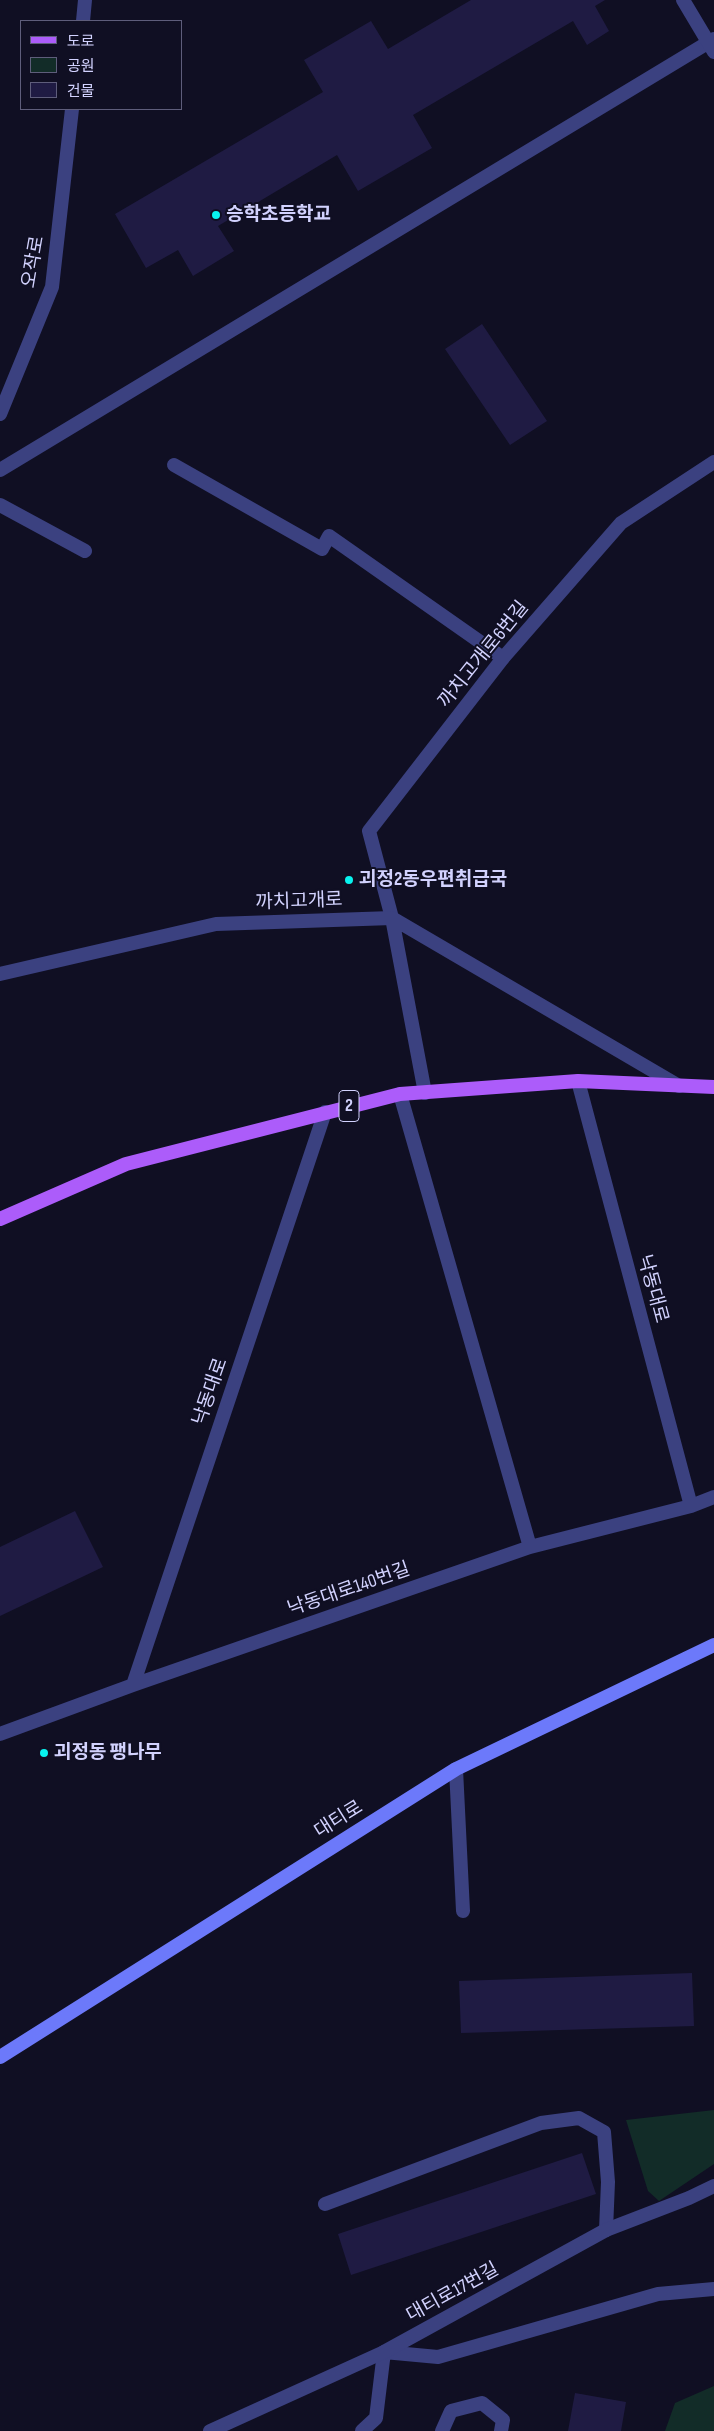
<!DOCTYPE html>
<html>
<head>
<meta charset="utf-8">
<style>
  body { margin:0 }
  #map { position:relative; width:714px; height:2431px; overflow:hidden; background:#100f23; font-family:"Sofia Sans Condensed","Noto Sans KR",sans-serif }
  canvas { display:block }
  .legend { position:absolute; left:20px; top:20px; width:162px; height:90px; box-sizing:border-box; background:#100f23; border:1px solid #5e5d7b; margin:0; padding:6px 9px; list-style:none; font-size:15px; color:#d2d2fe }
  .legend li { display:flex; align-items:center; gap:10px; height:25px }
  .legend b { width:25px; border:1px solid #5e5d7b }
</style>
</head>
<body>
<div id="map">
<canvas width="714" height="2431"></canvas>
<ul class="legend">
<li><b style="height:6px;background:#ac5cfa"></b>도로</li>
<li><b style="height:14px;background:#122c28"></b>공원</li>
<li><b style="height:14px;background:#1f1b43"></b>건물</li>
</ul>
</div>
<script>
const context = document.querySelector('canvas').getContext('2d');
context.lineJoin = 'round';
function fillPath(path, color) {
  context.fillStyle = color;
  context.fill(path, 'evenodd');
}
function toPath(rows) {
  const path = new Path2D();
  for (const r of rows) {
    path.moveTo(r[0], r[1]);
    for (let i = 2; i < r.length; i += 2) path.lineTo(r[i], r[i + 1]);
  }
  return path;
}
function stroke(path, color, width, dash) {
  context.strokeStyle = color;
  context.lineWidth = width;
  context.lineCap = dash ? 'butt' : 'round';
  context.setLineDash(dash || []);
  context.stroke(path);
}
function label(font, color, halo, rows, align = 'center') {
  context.font = font + ' "Sofia Sans Condensed","Noto Sans KR",sans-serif';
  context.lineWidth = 4;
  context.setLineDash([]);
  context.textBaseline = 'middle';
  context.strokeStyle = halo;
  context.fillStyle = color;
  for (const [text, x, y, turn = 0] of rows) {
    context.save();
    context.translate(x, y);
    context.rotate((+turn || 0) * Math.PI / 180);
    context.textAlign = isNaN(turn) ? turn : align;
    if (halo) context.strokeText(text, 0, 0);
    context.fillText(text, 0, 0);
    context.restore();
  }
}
fillPath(toPath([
  [714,2110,714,2164,659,2201,648,2191,626,2120],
  [714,2386,714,2431,665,2431,675,2403]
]), '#122c28');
fillPath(toPath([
  [471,0,605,0,595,6,609,31,587,45,573,21,413,115,432,148,358,191,337,155,218,226,234,251,193,276,178,250,146,268,115,214,323,92,304,60,371,21,388,49],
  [482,324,547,421,510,445,445,349],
  [75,1511,103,1567,0,1616,0,1547],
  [692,1973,694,2026,461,2033,459,1981],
  [582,2153,596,2194,351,2275,338,2234],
  [575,2393,626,2402,621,2431,568,2431]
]), '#1f1b43');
stroke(toPath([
  [0,505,85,551],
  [456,1769,463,1911],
  [325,2204,541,2123,579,2118,604,2132,608,2182,606,2230],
  [362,2431,376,2418,384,2352,438,2357,658,2294,714,2289],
  [442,2431,451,2411,482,2403,503,2420,501,2431]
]), '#3b4180', 14);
stroke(toPath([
  [174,465,322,549,329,536,503,658]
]), '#3b4180', 14);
stroke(toPath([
  [0,470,714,39],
  [392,918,369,831,503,658,621,523,714,462],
  [578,1081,691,1506],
  [400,1094,530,1547],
  [133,1685,325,1112],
  [0,1734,133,1685,530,1547,691,1506,714,1497],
  [210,2431,384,2352,606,2230,689,2198,714,2186]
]), '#3b4180', 14);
stroke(toPath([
  [683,0,714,52],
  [83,21,85,0],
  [0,414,52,287,72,109],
  [392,918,425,1093],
  [0,974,216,924,392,918,679,1086]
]), '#3b4180', 14);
stroke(toPath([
  [0,2057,456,1769,714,1645]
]), '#6c79fa', 14);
stroke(toPath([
  [0,1219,126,1164,400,1094,578,1081,714,1087]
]), '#ac5cfa', 14);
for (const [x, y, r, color] of [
  [216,215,5,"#08f3ef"],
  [349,880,5,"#08f3ef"],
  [44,1753,5,"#08f3ef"]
]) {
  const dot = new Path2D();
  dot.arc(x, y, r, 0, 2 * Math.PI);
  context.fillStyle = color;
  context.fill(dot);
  stroke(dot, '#100f23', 2);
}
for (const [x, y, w] of [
  [349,1106,20]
]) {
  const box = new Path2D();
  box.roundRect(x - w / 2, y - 15.5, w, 31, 4);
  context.fillStyle = '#100f23';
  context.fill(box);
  stroke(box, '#d2d2fe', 1);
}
label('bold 18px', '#d2d2fe', null, [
  ["2",349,1106]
]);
label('bold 19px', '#d2d2fe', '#100f23', [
  ["승학초등학교",226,215],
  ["괴정2동우편취급국",359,880],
  ["괴정동 팽나무",54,1753]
], 'left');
label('19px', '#d2d2fe', '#100f23', [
  ["오작로",34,262,-80],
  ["까치고개로6번길",484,655,-51],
  ["까치고개로",299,902,-2],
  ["낙동대로",652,1289,75],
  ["낙동대로",211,1392,-71],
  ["낙동대로140번길",349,1590,-19],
  ["대티로",339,1820,-32],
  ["대티로17번길",453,2293,-29]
]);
</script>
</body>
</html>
